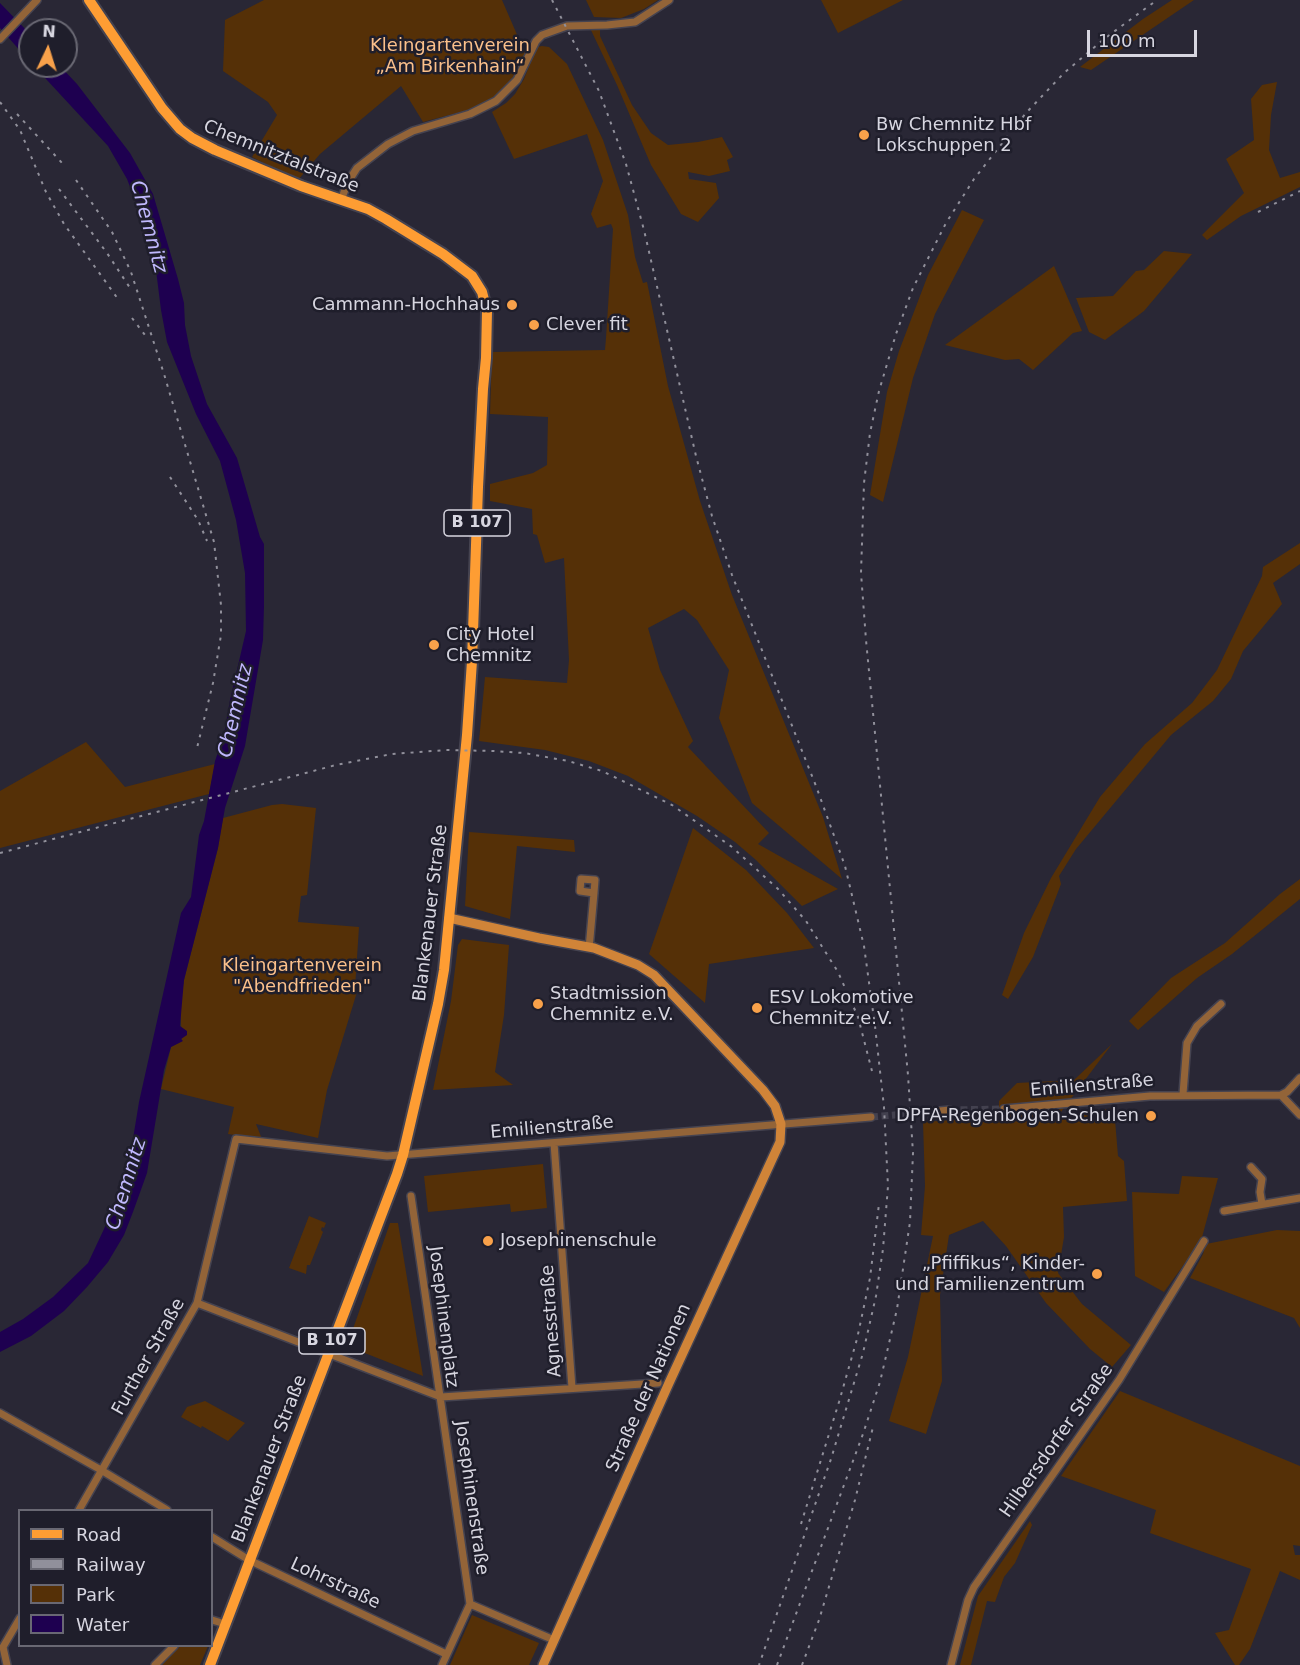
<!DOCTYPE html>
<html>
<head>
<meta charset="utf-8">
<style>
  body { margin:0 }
  #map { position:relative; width:1300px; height:1665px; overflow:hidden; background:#292735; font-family:"DejaVu Sans",sans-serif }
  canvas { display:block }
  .legend { position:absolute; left:18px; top:1509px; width:195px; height:138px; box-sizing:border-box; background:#1f1e2b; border:2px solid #696873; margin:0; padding:8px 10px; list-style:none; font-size:18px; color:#d7d6e0 }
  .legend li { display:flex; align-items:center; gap:12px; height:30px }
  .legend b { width:30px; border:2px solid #696873 }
  .north { position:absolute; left:18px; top:18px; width:60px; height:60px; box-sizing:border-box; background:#1f1e2b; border:2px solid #696873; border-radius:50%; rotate:4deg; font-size:16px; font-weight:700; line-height:24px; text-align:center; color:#d7d6e0 }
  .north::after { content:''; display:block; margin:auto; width:21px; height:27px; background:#f8a14a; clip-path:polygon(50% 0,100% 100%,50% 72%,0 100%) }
  .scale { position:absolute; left:1087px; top:30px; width:110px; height:27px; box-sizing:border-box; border:3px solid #d7d6e0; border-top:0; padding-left:8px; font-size:18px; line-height:21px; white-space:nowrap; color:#d7d6e0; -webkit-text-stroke:4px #1f1e2b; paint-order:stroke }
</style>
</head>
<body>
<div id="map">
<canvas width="1300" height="1665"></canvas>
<ul class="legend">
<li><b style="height:8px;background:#fe9d33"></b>Road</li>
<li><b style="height:8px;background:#91909b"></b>Railway</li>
<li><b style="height:16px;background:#553007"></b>Park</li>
<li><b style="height:16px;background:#1e0050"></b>Water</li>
</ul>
<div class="north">N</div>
<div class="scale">100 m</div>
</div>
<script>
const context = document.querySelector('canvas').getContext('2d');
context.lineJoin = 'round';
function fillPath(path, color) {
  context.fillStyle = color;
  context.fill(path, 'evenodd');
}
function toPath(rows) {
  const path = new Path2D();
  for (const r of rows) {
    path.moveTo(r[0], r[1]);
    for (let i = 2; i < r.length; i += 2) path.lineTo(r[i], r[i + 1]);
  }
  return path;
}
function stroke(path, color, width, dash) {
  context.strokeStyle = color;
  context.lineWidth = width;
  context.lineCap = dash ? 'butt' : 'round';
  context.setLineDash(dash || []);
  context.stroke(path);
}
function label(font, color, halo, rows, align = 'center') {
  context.font = font + ' "DejaVu Sans",sans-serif';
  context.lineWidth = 5;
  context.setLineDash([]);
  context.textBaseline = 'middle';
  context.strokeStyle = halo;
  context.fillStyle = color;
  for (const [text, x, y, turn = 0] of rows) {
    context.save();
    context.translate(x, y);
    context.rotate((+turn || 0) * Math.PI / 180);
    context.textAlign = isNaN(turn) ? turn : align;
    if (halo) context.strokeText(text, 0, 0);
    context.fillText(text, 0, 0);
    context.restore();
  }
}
fillPath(toPath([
  [264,0,502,0,525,53,508,88,495,99,472,109,423,122,401,86,320,154,298,180,252,157,277,115,268,102,223,71,225,20],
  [586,0,658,0,644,9,621,18,594,17],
  [821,0,903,0,838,33],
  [1172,0,1194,0,1091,70,1080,67,1143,19],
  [590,28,600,29,600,36,632,105,651,133,668,145,698,142,722,137,733,157,727,160,730,171,709,176,688,172,689,179,716,183,719,198,698,222,681,214,651,165,617,85],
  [542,46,549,47,567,64,603,140,628,215,635,257,643,283,647,282,668,386,700,501,732,595,823,817,842,879,752,803,719,718,729,670,697,620,684,609,648,628,660,670,693,741,688,747,769,833,758,844,838,889,802,906,756,860,735,842,697,816,628,776,589,761,545,750,479,741,485,677,567,683,569,660,564,558,545,563,537,535,533,534,532,509,490,501,490,484,533,473,547,465,548,417,490,414,492,352,605,350,606,338,613,229,611,224,597,228,591,214,603,181,587,134,514,159,492,112,506,103,515,94,524,79,537,47],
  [1277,82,1271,115,1269,150,1280,178,1300,172,1300,187,1241,216,1207,240,1202,235,1244,193,1226,159,1254,140,1251,99,1262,85],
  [962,210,984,220,935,314,913,378,883,502,870,495,887,392,899,351,928,275],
  [1164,251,1192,254,1144,311,1105,340,1089,332,1076,298,1113,296,1136,271,1144,270],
  [1054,266,1082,331,1073,333,1033,370,1019,359,1005,360,945,345],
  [1300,543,1300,564,1273,583,1282,604,1243,651,1231,679,1213,701,1171,735,1076,849,1059,876,1061,884,1033,957,1008,999,1002,995,1024,933,1051,878,1100,797,1145,744,1192,703,1217,670,1262,576,1263,567],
  [86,742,125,787,215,764,209,794,0,848,0,791],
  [282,804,316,808,307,895,301,896,298,922,359,927,355,988,357,992,327,1090,318,1138,256,1124,262,1139,228,1134,234,1107,161,1089,171,1047,182,1041,180,1006,184,980,218,848,223,818,272,805],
  [693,828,746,870,787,913,814,948,709,964,705,1003,649,954],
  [469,832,574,840,575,852,517,846,510,919,465,906],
  [1300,879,1300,899,1232,954,1197,978,1138,1030,1129,1021,1171,978,1225,943,1280,894],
  [462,939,509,945,504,1015,495,1072,513,1085,433,1090,451,1001,458,945],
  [1112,1044,1058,1116,1114,1108,1118,1156,1124,1161,1127,1201,1063,1207,1064,1237,1058,1273,1082,1304,1131,1345,1112,1367,1090,1349,1046,1303,1006,1246,983,1221,949,1235,940,1295,942,1381,926,1434,889,1421,908,1357,933,1236,921,1235,925,1186,923,1122,999,1117,999,1101,1017,1083,1074,1080],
  [543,1164,547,1208,511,1212,510,1204,428,1212,424,1176],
  [1182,1176,1218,1178,1201,1241,1164,1292,1135,1276,1132,1192,1179,1194],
  [309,1216,326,1223,324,1228,322,1227,321,1230,323,1232,310,1265,307,1265,306,1274,289,1268],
  [390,1223,398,1223,423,1376,347,1346],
  [1277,1230,1300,1231,1300,1328,1294,1318,1190,1278,1203,1254,1206,1244],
  [1120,1391,1300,1466,1300,1546,1293,1545,1295,1555,1300,1555,1300,1580,1280,1571,1250,1649,1239,1665,1235,1665,1215,1633,1229,1630,1251,1569,1150,1533,1156,1510,1061,1476],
  [205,1401,245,1423,228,1441,202,1426,201,1428,181,1417,187,1407],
  [1030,1521,1032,1525,1015,1563,1004,1577,995,1602,987,1601,971,1665,960,1665,978,1596],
  [472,1615,539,1643,529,1665,450,1665],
  [180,1646,208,1646,200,1665,162,1665]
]), '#553007');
fillPath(toPath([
  [0,3,30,34,30,62,0,28],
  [34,66,60,66,77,84,130,153,153,194,178,279,184,303,185,325,191,356,207,404,237,458,260,537,264,544,264,606,263,640,245,746,225,808,218,848,184,980,180,1026,187,1031,187,1035,181,1039,183,1041,171,1047,164,1070,147,1173,133,1212,124,1235,108,1262,87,1287,64,1311,31,1336,0,1352,0,1332,23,1319,53,1297,88,1263,104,1229,120,1191,131,1151,139,1102,181,913,191,897,199,835,204,821,215,761,224,735,230,700,246,631,245,573,236,520,220,461,196,414,167,342,161,310,153,246,127,179,108,146]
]), '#1e0050');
stroke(toPath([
  [950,1110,1004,1109],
  [871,1117,929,1112]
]), '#43414f', 7, [7, 3.5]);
const minor = toPath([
  [0,39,37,0],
  [341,200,348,182,357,168,388,144,413,131,470,114,496,101,517,80,536,41,542,35,567,26,607,25,635,22,669,0],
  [589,947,590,938,594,893,595,880,581,879,580,891,594,893],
  [1183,1094,1187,1043,1197,1026,1221,1004],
  [1281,1095,1300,1115],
  [1281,1095,1287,1092,1300,1078],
  [1004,1109,1150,1096,1281,1095],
  [929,1112,950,1110],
  [554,1143,572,1388],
  [1251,1167,1262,1179,1260,1192,1262,1204],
  [411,1196,470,1604],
  [1224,1211,1300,1198],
  [197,1303,441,1397,658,1383],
  [0,1413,101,1470,167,1510],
  [79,1510,197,1303,236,1139,387,1156,871,1117],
  [212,1537,249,1560,446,1654],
  [470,1604,554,1640],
  [212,1620,225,1624],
  [7,1665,3,1647,20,1618],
  [155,1665,174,1646],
  [442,1665,470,1604],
  [951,1665,968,1600,974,1587,1119,1380,1204,1241]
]);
const secondary = toPath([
  [449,918,539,938,594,948,638,965,654,975,763,1090,775,1106,781,1124,780,1142,669,1383,543,1665]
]);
const primary = toPath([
  [89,0,162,108,180,129,192,138,215,150,301,186,368,209,386,219,443,254,472,276,482,292,487,311,486,358,483,389,478,487,472,661,467,735,444,970,438,1004,403,1155,397,1174,210,1665]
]);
stroke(minor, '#454350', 10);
stroke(secondary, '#454350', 12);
stroke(primary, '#454350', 14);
stroke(minor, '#936438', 7);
stroke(secondary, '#d08438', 9);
stroke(primary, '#fe9d33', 10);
stroke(toPath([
  [552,0,599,91,626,164,644,230,696,456,712,516,732,575,816,786,845,866,864,946,875,1026,884,1107,888,1186,883,1249,876,1296,863,1353,831,1459,759,1665],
  [0,102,20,130,46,192,64,224,118,299],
  [17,114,63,164],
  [76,180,112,232,131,272,164,374,214,542,221,605,221,635,213,683,197,748],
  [59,189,107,253,132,291],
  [1258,212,1300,191],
  [132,318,148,339],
  [170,477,198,520,207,541],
  [0,853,336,765,392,754,446,750,493,751,524,753,568,761,602,771,672,805,732,847,778,889,806,921,838,972,858,1017,873,1075],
  [801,1524,839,1402,857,1339,870,1278,879,1204],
  [777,1665,863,1434,880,1382,897,1309,910,1222,913,1153,908,1075,866,640,861,573,864,483,870,433,879,391,896,334,913,288,946,223,974,179,1026,113,1064,73,1104,39,1157,0],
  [802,1665,819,1620,855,1500,873,1427]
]), '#91909b', 2, [3, 6]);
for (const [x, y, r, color] of [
  [864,135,6,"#f8a14a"],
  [512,305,6,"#f8a14a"],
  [534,325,6,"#f8a14a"],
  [434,645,6,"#f8a14a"],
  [538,1004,6,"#f8a14a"],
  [757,1008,6,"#f8a14a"],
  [1151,1116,6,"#f8a14a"],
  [488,1241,6,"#f8a14a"],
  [1097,1274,6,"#f8a14a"]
]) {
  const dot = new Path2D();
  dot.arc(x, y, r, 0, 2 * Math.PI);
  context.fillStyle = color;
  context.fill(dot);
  stroke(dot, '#1f1e2b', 2);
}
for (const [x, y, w] of [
  [477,523,66],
  [332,1341,66]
]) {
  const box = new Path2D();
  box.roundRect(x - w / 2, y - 13, w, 26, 4.5);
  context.fillStyle = '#1f1e2b';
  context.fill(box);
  stroke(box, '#d7d6e0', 1.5);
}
label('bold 16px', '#d7d6e0', null, [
  ["B 107",477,523],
  ["B 107",332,1341]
]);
label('18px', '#fbc08b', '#1f1e2b', [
  ["Kleingartenverein",450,46],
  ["„Am Birkenhain“",450,67],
  ["Kleingartenverein",302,966],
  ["\"Abendfrieden\"",302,987]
]);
label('18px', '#d7d6e0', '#1f1e2b', [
  ["Bw Chemnitz Hbf",876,125],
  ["Lokschuppen 2",876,146],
  ["Cammann-Hochhaus",500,305,"right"],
  ["Clever fit",546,325],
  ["City Hotel",446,635],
  ["Chemnitz",446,656],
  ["Stadtmission",550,994],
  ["Chemnitz e.V.",550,1015],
  ["ESV Lokomotive",769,998],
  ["Chemnitz e.V.",769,1019],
  ["DPFA-Regenbogen-Schulen",1139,1116,"right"],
  ["Josephinenschule",500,1241],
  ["„Pfiffikus“, Kinder-",1085,1264,"right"],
  ["und Familienzentrum",1085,1285,"right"]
], 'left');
label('18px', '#d7d6e0', '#1f1e2b', [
  ["Chemnitztalstraße",281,157,22],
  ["Blankenauer Straße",431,913,-83],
  ["Emilienstraße",1092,1086,-5],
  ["Emilienstraße",552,1128,-5],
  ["Josephinenplatz",443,1317,83],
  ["Agnesstraße",552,1321,-94],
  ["Further Straße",149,1357,-61],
  ["Straße der Nationen",649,1388,-66],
  ["Hilbersdorfer Straße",1057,1441,-55],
  ["Blankenauer Straße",270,1459,-69],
  ["Josephinenstraße",471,1498,82],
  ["Lohrstraße",335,1584,25]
]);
label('italic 20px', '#c0b8fd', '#1f1e2b', [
  ["Chemnitz",148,227,75],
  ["Chemnitz",236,711,-77],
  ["Chemnitz",127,1184,-73]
]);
</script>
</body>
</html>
